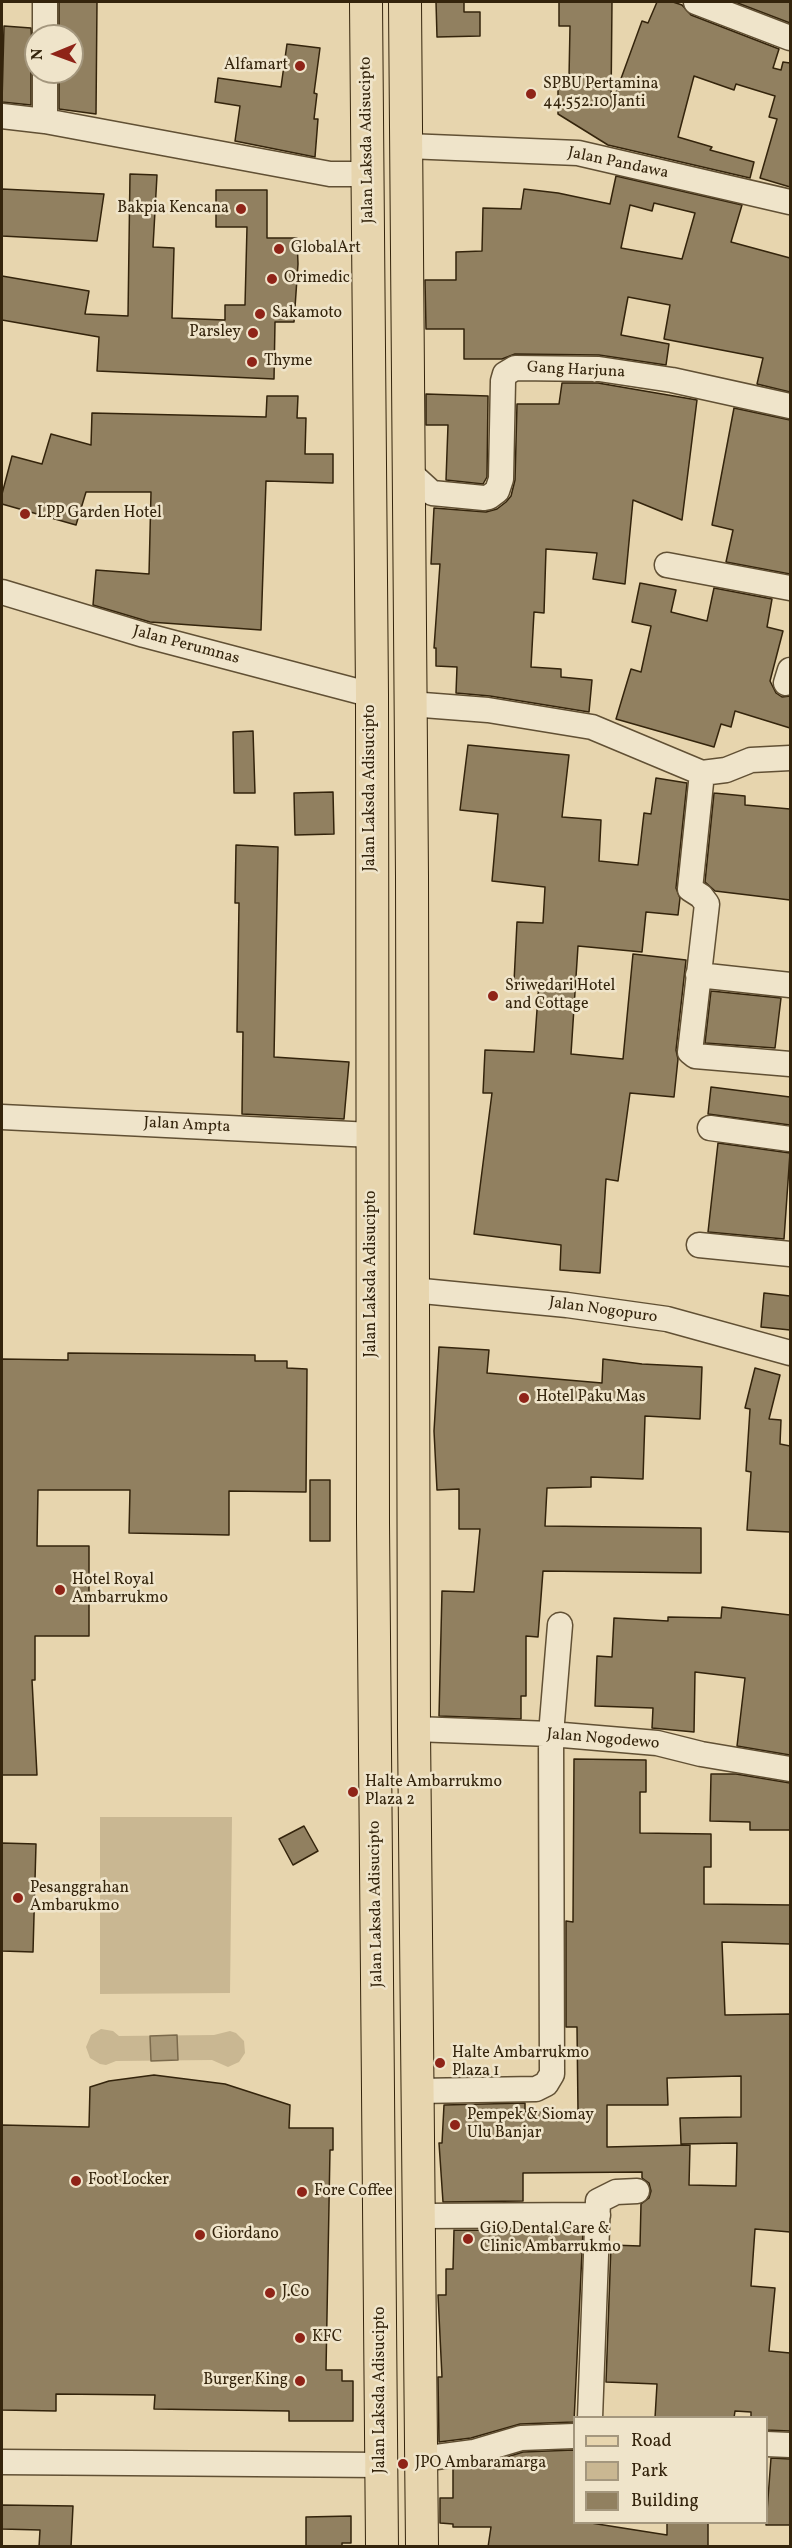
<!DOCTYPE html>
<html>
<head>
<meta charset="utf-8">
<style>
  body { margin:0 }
  #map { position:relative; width:792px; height:2548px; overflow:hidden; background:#e7d5ae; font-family:Vollkorn,serif }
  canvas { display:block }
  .frame { position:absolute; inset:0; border:3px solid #34240c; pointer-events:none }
  .legend { position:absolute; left:573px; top:2416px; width:195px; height:108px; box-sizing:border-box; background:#efe4ca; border:2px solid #a4977e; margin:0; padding:8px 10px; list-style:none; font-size:18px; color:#34240c }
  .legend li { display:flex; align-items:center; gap:12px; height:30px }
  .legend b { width:30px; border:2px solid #a4977e }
  .north { position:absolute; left:24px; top:24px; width:60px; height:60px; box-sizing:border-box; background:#efe4ca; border:2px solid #a4977e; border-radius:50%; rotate:269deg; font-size:16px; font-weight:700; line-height:24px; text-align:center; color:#34240c }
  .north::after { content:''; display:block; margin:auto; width:21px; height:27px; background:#8f2418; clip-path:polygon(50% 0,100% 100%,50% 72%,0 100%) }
</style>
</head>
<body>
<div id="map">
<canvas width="792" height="2548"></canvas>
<div class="frame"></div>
<ul class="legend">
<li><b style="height:8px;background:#e7d5ae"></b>Road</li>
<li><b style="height:16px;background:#c9b792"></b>Park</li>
<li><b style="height:16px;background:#918060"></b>Building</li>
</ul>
<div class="north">N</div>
</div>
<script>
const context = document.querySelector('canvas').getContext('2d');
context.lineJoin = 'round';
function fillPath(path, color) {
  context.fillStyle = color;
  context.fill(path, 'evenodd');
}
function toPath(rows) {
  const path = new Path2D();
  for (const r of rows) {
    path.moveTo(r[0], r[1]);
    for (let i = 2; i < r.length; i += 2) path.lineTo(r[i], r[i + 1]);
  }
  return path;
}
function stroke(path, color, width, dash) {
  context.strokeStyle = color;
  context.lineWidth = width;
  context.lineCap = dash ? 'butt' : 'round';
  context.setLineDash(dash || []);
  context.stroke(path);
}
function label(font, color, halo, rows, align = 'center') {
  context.font = font + ' Vollkorn,serif';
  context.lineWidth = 5;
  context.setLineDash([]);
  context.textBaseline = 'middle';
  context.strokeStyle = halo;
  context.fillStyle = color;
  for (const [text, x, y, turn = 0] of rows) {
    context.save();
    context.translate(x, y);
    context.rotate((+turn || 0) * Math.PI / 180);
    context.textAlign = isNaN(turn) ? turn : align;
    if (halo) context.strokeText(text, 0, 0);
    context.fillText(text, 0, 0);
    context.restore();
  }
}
fillPath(toPath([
  [100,1817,232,1817,230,1993,100,1994],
  [101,2029,113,2031,119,2036,214,2035,230,2031,236,2033,244,2041,245,2053,239,2062,228,2067,212,2060,116,2061,106,2065,100,2064,90,2058,86,2047,91,2035]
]), '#c9b792');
const water = toPath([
  [177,2035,178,2060,151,2061,150,2036,177,2035]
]);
fillPath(water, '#a97');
stroke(water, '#7b6a4c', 1.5);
const building = toPath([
  [59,2,97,2,96,114,59,109,59,72,72,72,72,36,59,36,59,2],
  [436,2,464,2,464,12,480,12,480,36,437,37,436,2],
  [559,2,612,2,611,106,642,21,648,23,657,2,673,2,682,5,691,15,779,49,773,68,781,70,783,62,790,63,790,187,760,178,777,119,769,117,775,96,736,84,734,90,694,76,678,137,712,147,710,150,754,162,750,178,608,145,558,114,558,78,569,78,570,26,559,26,559,2],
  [735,2,790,2,790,23,735,2],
  [4,26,31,28,32,43,36,47,36,61,31,72,31,105,2,102,4,26],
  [287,44,320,48,314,93,317,94,314,119,318,119,315,157,235,141,240,106,215,102,218,78,281,87,287,44],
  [130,174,157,175,153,247,174,248,172,318,225,320,225,305,245,305,247,227,216,227,216,190,267,190,267,238,297,238,298,264,294,322,275,322,274,379,97,371,99,337,2,320,2,276,89,291,85,314,128,316,130,174],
  [616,176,742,205,731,242,790,258,790,392,757,384,763,358,664,339,670,305,628,297,621,335,669,344,666,365,599,355,515,354,502,359,464,359,464,329,426,329,425,280,456,280,456,252,482,251,483,208,521,209,524,189,558,193,610,204,616,176],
  [654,203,695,213,682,259,621,248,630,205,652,211,654,203],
  [2,189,104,194,97,241,2,236,2,189],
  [562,383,598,383,697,400,682,520,633,500,625,584,593,579,597,553,546,549,544,613,534,612,531,667,561,669,561,677,592,680,589,712,490,696,456,693,457,667,436,666,436,648,434,648,440,564,431,564,434,508,486,512,497,509,506,502,511,496,515,480,517,404,559,404,562,383],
  [426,394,488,396,487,477,483,484,446,480,448,425,426,425,426,394],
  [267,396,298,396,297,418,306,418,305,454,333,454,333,483,266,481,261,630,150,622,93,605,96,570,149,574,151,492,86,492,76,525,2,504,2,494,12,456,42,464,51,434,91,445,92,413,266,417,267,396],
  [734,408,790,420,790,574,726,562,733,530,712,525,734,408],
  [640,583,676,590,671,612,707,621,714,588,772,599,767,627,783,631,770,681,776,693,782,697,790,696,790,728,735,711,731,727,721,724,714,747,616,719,631,669,641,672,651,626,632,622,640,583],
  [253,731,255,793,234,793,233,732,253,731],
  [468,745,569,755,562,817,601,820,599,861,638,865,644,813,651,814,656,778,687,783,676,888,680,898,678,915,646,912,642,952,578,946,571,1054,623,1059,633,954,686,960,676,1050,678,1059,674,1097,630,1093,618,1181,606,1179,600,1273,560,1270,561,1245,474,1234,492,1093,483,1093,485,1050,534,1052,539,982,514,982,517,922,543,923,545,887,492,881,498,814,460,810,468,745],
  [333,792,334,834,295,835,294,793,333,792],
  [714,793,745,796,745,805,790,809,790,900,715,891,705,882,714,793],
  [236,845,278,847,274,1057,349,1062,344,1119,242,1114,243,1032,237,1032,239,903,235,903,236,845],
  [711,991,781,998,775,1048,705,1043,711,991],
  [711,1087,790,1097,790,1125,708,1114,711,1087],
  [718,1143,790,1153,784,1239,708,1232,718,1143],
  [764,1293,790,1296,790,1330,761,1327,764,1293],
  [439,1347,489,1350,487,1373,602,1383,603,1359,642,1364,702,1367,700,1419,645,1416,643,1479,591,1477,591,1487,547,1488,545,1526,701,1528,701,1573,543,1571,538,1637,526,1636,526,1696,521,1696,521,1719,439,1716,442,1591,474,1592,480,1529,459,1529,459,1489,437,1490,434,1431,439,1347],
  [68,1353,255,1355,255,1361,287,1361,287,1368,307,1369,306,1492,229,1491,229,1535,129,1533,130,1490,38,1490,37,1546,89,1546,89,1636,35,1636,35,1680,32,1680,37,1775,2,1775,2,1359,68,1360,68,1353],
  [755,1368,780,1375,769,1419,781,1420,780,1444,790,1446,790,1532,747,1530,751,1472,746,1471,750,1409,745,1408,755,1368],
  [310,1480,330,1480,330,1541,310,1541,310,1480],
  [722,1607,790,1615,790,1755,737,1746,745,1678,695,1672,694,1732,652,1728,653,1708,595,1706,597,1656,612,1657,614,1618,668,1621,668,1617,721,1618,722,1607],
  [574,1759,646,1760,646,1792,640,1792,640,1833,711,1834,711,1867,704,1867,704,1904,790,1905,790,1944,722,1942,725,2015,790,2014,790,2232,755,2229,751,2286,775,2288,769,2351,790,2353,790,2431,766,2430,766,2418,751,2418,751,2412,735,2411,734,2418,655,2418,657,2384,606,2382,611,2245,640,2246,641,2204,649,2198,651,2191,649,2183,642,2178,642,2172,523,2173,523,2201,443,2202,439,2143,442,2143,444,2105,525,2103,525,2112,578,2111,577,2027,566,2027,566,1921,573,1922,574,1759],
  [741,2076,741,2117,680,2118,681,2144,737,2143,736,2186,689,2185,690,2145,607,2147,607,2105,668,2105,667,2078,741,2076],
  [711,1774,736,1774,790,1783,790,1830,750,1830,750,1822,710,1821,711,1774],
  [304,1826,318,1851,293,1865,279,1839,304,1826],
  [2,1843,36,1844,33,1952,2,1951,2,1843],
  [154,2075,225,2084,290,2105,289,2128,333,2128,333,2150,330,2150,326,2370,342,2370,342,2381,353,2381,353,2421,289,2421,289,2411,154,2409,155,2395,56,2394,56,2411,2,2410,2,2125,89,2127,90,2087,109,2081,154,2075],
  [454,2230,583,2231,574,2422,520,2424,471,2438,439,2442,438,2377,442,2377,438,2295,446,2295,446,2269,453,2269,454,2230],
  [574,2450,574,2523,591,2523,667,2535,667,2523,708,2523,708,2547,488,2547,491,2527,453,2527,453,2524,440,2523,440,2498,453,2498,453,2469,478,2466,523,2452,574,2450],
  [771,2458,790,2459,790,2525,766,2525,771,2458],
  [2,2505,73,2506,71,2547,39,2547,40,2530,2,2529,2,2505],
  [351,2516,351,2543,342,2543,342,2547,306,2547,306,2517,351,2516]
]);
fillPath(building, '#918060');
stroke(building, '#34240c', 1.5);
const minor = toPath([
  [45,2,45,36],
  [696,2,790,38],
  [45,72,45,121],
  [2,116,45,121,330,174,368,174],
  [407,146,578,153,790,202],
  [409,472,432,493,484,498,489,497,497,491,501,479,503,381,505,374,515,368,599,369,672,380,790,406],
  [667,565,790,588],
  [2,592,144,635,372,695],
  [786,683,790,670],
  [410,704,488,710,592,727,702,773,726,770,751,760,790,758],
  [702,773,690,889,701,896,707,904,690,1052,695,1056,790,1064],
  [698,975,790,985],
  [2,1117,372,1135],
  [710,1128,790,1139],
  [699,1245,790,1254],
  [412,1290,567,1305,667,1319,790,1353],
  [414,1729,551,1734,657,1743,701,1754,790,1769],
  [418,2091,536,2089,546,2084,552,2074,551,1734,560,1625],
  [420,2216,598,2215],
  [590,2418,598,2201,616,2192,637,2191],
  [766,2444,790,2445],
  [421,2459,474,2452,521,2438,574,2436],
  [2,2462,381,2465]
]);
const major = toPath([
  [366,2,372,695,373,1523,382,2546],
  [405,2,412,876,414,1729,422,2546]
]);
stroke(minor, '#615034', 27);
stroke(major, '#34240c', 34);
stroke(minor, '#efe4ca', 24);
stroke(major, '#e7d5ae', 32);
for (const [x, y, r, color] of [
  [300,66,6,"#8f2418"],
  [531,94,6,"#8f2418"],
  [241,209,6,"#8f2418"],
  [279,249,6,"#8f2418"],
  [272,279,6,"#8f2418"],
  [260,314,6,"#8f2418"],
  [253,333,6,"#8f2418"],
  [252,362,6,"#8f2418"],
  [25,514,6,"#8f2418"],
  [493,996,6,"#8f2418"],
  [524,1398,6,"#8f2418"],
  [60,1590,6,"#8f2418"],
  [353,1792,6,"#8f2418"],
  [18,1898,6,"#8f2418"],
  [440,2063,6,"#8f2418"],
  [455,2125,6,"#8f2418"],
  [76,2181,6,"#8f2418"],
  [302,2192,6,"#8f2418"],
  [200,2235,6,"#8f2418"],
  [468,2239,6,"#8f2418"],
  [270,2293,6,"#8f2418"],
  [300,2338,6,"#8f2418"],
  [300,2381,6,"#8f2418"],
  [403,2464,6,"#8f2418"]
]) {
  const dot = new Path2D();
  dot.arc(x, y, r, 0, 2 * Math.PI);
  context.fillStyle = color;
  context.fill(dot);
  stroke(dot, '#efe4ca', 2);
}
label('16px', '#34240c', '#efe4ca', [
  ["Alfamart",288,66,"right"],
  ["SPBU Pertamina",543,85],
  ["44.552.10 Janti",543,103],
  ["Bakpia Kencana",229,209,"right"],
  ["GlobalArt",291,249],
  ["Orimedic",284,279],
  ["Sakamoto",272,314],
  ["Parsley",241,333,"right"],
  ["Thyme",264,362],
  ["LPP Garden Hotel",37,514],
  ["Sriwedari Hotel",505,987],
  ["and Cottage",505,1005],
  ["Hotel Paku Mas",536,1398],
  ["Hotel Royal",72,1581],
  ["Ambarrukmo",72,1599],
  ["Halte Ambarrukmo",365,1783],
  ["Plaza 2",365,1801],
  ["Pesanggrahan",30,1889],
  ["Ambarukmo",30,1907],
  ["Halte Ambarrukmo",452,2054],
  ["Plaza 1",452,2072],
  ["Pempek & Siomay",467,2116],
  ["Ulu Banjar",467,2134],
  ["Foot Locker",88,2181],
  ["Fore Coffee",314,2192],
  ["GiO Dental Care &",480,2230],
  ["Clinic Ambarrukmo",480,2248],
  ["Giordano",212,2235],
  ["J.Co",282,2293],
  ["KFC",312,2338],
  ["Burger King",288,2381,"right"],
  ["JPO Ambaramarga",415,2464]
], 'left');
label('16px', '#34240c', '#efe4ca', [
  ["Jalan Laksda Adisucipto",368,140,-91],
  ["Jalan Pandawa",618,164,12],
  ["Gang Harjuna",576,371,3],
  ["Jalan Perumnas",186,646,15],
  ["Jalan Laksda Adisucipto",371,788,-90],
  ["Jalan Ampta",187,1126,3],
  ["Jalan Laksda Adisucipto",372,1274,-90],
  ["Jalan Nogopuro",603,1311,8],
  ["Jalan Nogodewo",603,1740,5],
  ["Jalan Laksda Adisucipto",377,1904,-91],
  ["Jalan Laksda Adisucipto",381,2390,-90]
]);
</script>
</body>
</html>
